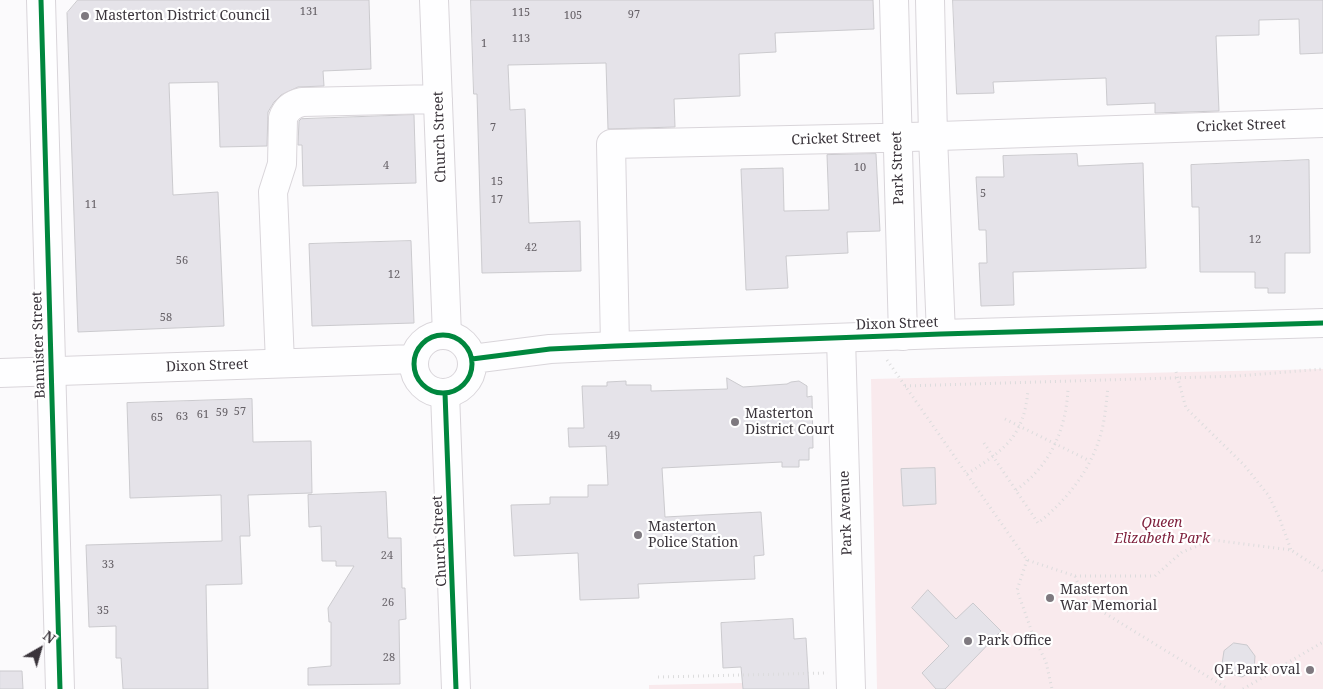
<!DOCTYPE html>
<html>
<head>
<meta charset="utf-8">
<style>
  body { margin:0 }
  #map { position:relative; width:1323px; height:689px; overflow:hidden; background:#fbfafc; font-family:"Noto Serif",serif }
  canvas { display:block }
  .north { position:absolute; left:15px; top:624px; width:50px; height:50px; -webkit-text-stroke:4px #fff; paint-order:stroke; rotate:38deg; font-size:14px; font-weight:700; line-height:20px; text-align:center; color:#3a343b }
  .north::after { content:''; display:block; margin:auto; width:18px; height:22px; background:#3a343b; clip-path:polygon(50% 0,100% 100%,50% 72%,0 100%) }
</style>
</head>
<body>
<div id="map">
<canvas width="1323" height="689"></canvas>
<div class="north">N</div>
</div>
<script>
const g = document.querySelector('canvas').getContext('2d');
g.lineJoin = 'round';
function fill(path, color) { g.fillStyle = color; g.fill(path, 'evenodd'); }
function trace(path, color, width, dash) { g.strokeStyle = color; g.lineWidth = width; g.lineCap = dash ? 'butt' : 'round'; g.setLineDash(dash || []); g.stroke(path); }
function label(font, color, halo, rows, align = 'center') {
  g.font = font + ' "Noto Serif",serif'; g.lineWidth = 4.5; g.setLineDash([]); g.textBaseline = 'middle'; g.strokeStyle = halo; g.fillStyle = color; for (const [text, x, y, turn = 0] of rows) {
    g.save(); g.translate(x, y); g.rotate((+turn || 0) * Math.PI / 180); g.textAlign = isNaN(turn) ? turn : align; if (halo) g.strokeText(text, 0, 0); g.fillText(text, 0, 0); g.restore();
  }
}
fill(new Path2D(`
  M1323,369v320h-446l-6,-310z
  M742,683l1,6h-94v-4z`), '#f9eaed');
const building = new Path2D(`
  M78,0h291l2,69 -48,2 1,15 -26,1 -17,8 -7,7 -6,10 -1,34 -47,1 -2,-65 -49,1 4,112 45,-3 6,134 -146,6 -11,-319z
  M471,0h402l1,29 -99,4 1,19 -37,2 1,42 -66,3 1,28 -67,2 -2,-66 -98,2 2,45 15,-1 4,114 51,-2 1,50 -99,2 -5,-179h-3z
  M953,0h370v53l-23,1 -1,-35 -40,1v15l-43,1 3,75 -64,2v-10l-48,2 -1,-27 -113,4 1,11 -37,1z
  M414,115l2,68 -113,3 -1,-41h-4l1,-24 2,-2z
  M876,154l4,77 -33,1 1,21 -62,3 2,32 -42,2 -5,-121 42,-1 1,43 45,-1 -2,-55z
  M1077,154l1,12 65,-3 3,105 -133,4 1,33 -33,1 -2,-43h8l-1,-33h-7l-3,-53h28l-1,-21z
  M1309,160l1,93h-25v40h-17v-5h-13v-16h-55l-1,-65h-7l-1,-42z
  M411,241l3,82 -102,3 -3,-82z
  M727,378l16,9 44,-3 4,-2 8,-1 8,5v11l5,-1 1,52h-4v12h-10v7h-17v-5l-120,6 3,49 96,-5 3,43 -10,1 1,23 -117,5 1,14 -59,2 -2,-47 -64,3 -3,-51 39,-1v-7h38v-12h20l-2,-39 -37,1 -1,-19h16l-2,-42h25v-4l19,-1v4h25v6l76,-2z
  M252,399l1,43 58,-1 1,52 -64,2 2,41h-10l2,48 -36,1 2,104h-85l-2,-31h-5v-32l-27,1 -3,-82 136,-4 -1,-46 -91,3 -3,-95z
  M935,468l1,36 -33,2 -2,-37z
  M386,492l2,46h13l1,50h3l1,31 -7,1 1,64 -92,1v-17l23,-2v-44h-2l-1,-14 26,-42h-18v-5h-14l-1,-35 -12,1 -1,-32z
  M928,590l28,29 17,-16 28,28 -56,58h-9l-14,-16 27,-27 -37,-38z
  M793,619l1,20 12,-1 3,51h-66l-2,-22 -18,1 -2,-45z
  M1234,643l13,2 8,11 -1,14 -12,7 -14,-4 -6,-9 2,-13z
  M0,671h22l1,18h-23z`);
fill(building, '#e5e3e9');
trace(building, '#cbcace', 1);
const minor = new Path2D(`
  M41,0l19,689
  M434,0l13,335
  M894,0l9,336
  M930,0l3,136 8,198
  M841,338l10,351
  M615,346l-4,-202 269,-6 443,-15
  M280,363l-7,-171 9,-28 1,-46c3,-9 10,-14 19,-16l136,-3
  M445,393l11,296`);
const major = new Path2D(`
  M414 364a29 29 0 1 1 58 0a29 29 0 1 1-58 0Z
  M472,359l78,-10 65,-3 326,-12 382,-11
  M0,373l414,-14`);
trace(minor, '#d9d5da', 30);
trace(major, '#d9d5da', 30);
trace(new Path2D(`
  M887,360l140,200 48,16 10,25 143,88
  M1176,372l10,36 58,57 25,31 10,21 12,33
  M905,386l333,-10 85,-7
  M1005,419l85,42
  M984,443l54,80c29,-23 51,-51 62,-86 5,-16 6,-33 8,-50
  M967,474c37,-24 57,-37 61,-84
  M1016,490c34,-24 50,-60 52,-101
  M1027,560l-10,30 16,45 13,27 6,27
  M1075,576h80l27,-24 31,-12 78,10 32,21
  M658,677l170,-4
  M1243,689l80,-47`), '#dcdcdd', 3, [1, 4]);
trace(minor, '#fefeff', 28);
trace(major, '#fefeff', 28);
trace(new Path2D(`
  M41,0l19,689
  M414 364a29 29 0 1 1 58 0a29 29 0 1 1-58 0Z
  M472,359l78,-10 65,-3 326,-12 382,-11
  M445,393l11,296`), '#00873e', 5);
for (const [x, y, r, color] of [
  [85,16,5,"#7e797f"],
  [735,422,5,"#7e797f"],
  [638,535,5,"#7e797f"],
  [1050,598,5,"#7e797f"],
  [968,641,5,"#7e797f"],
  [1310,670,5,"#7e797f"]
]) { const dot = new Path2D(); dot.arc(x, y, r, 0, 2 * Math.PI); g.fillStyle = color; g.fill(dot); trace(dot, '#fff', 2); }
label('11px', '#656066', null, [
  ["131",309,12],
  ["115",521,13],
  ["97",634,15],
  ["105",573,16],
  ["113",521,39],
  ["1",484,44],
  ["7",493,128],
  ["4",386,166],
  ["10",860,168],
  ["15",497,182],
  ["5",983,194],
  ["17",497,200],
  ["11",91,205],
  ["12",1255,240],
  ["42",531,248],
  ["56",182,261],
  ["12",394,275],
  ["58",166,318],
  ["57",240,412],
  ["59",222,413],
  ["61",203,415],
  ["63",182,417],
  ["65",157,418],
  ["49",614,436],
  ["24",387,556],
  ["33",108,565],
  ["26",388,603],
  ["35",103,611],
  ["28",389,658]
]);
label('14px', '#3a343b', '#fff', [
  ["Masterton District Council",95,16],
  ["Masterton",745,414],
  ["District Court",745,430],
  ["Masterton",648,527],
  ["Police Station",648,543],
  ["Masterton",1060,590],
  ["War Memorial",1060,606],
  ["Park Office",978,641],
  ["QE Park oval",1300,670,"right"]
], 'left');
label('14px', '#3a343b', '#fff', [
  ["Cricket Street",1241,126,-2],
  ["Church Street",440,137,-92],
  ["Cricket Street",836,139,-2],
  ["Park Street",898,168,-92],
  ["Dixon Street",897,324,-2],
  ["Bannister Street",39,345,-92],
  ["Dixon Street",207,366,-2],
  ["Park Avenue",846,513,-92],
  ["Church Street",440,541,-93]
]);
label('italic 14px', '#7d1e3a', '#fff', [
  ["Queen",1162,523],
  ["Elizabeth Park",1162,539]
]);
</script>
</body>
</html>
